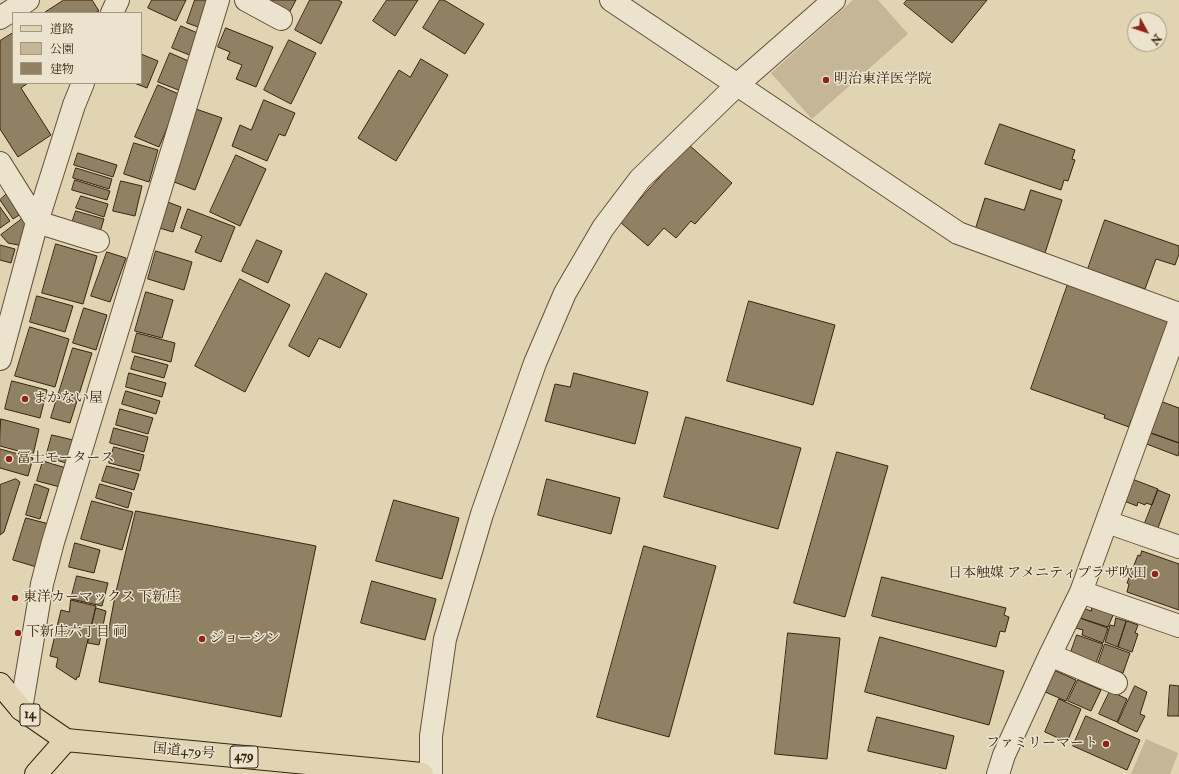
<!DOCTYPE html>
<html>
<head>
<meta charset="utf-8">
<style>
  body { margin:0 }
  #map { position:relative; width:1179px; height:774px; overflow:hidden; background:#e0d4b3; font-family:"IM FELL Double Pica","Noto Serif JP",serif }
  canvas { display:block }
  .legend { position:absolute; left:12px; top:12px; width:130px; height:72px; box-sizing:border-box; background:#ebe3ce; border:1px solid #a49781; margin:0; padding:5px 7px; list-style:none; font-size:12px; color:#39250e }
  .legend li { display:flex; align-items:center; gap:8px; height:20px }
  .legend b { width:20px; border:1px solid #a49781 }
  .north { position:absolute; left:1127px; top:12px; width:40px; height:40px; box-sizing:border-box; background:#ebe3ce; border:1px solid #a49781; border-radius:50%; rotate:130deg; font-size:11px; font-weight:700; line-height:16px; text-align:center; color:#39250e }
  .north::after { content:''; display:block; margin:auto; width:14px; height:18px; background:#8f2418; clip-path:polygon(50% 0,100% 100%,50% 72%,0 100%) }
</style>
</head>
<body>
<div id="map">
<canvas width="1179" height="774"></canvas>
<ul class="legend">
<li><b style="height:5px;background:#e0d4b3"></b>道路</li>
<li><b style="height:11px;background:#c4b697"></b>公園</li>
<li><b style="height:11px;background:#908064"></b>建物</li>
</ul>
<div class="north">N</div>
</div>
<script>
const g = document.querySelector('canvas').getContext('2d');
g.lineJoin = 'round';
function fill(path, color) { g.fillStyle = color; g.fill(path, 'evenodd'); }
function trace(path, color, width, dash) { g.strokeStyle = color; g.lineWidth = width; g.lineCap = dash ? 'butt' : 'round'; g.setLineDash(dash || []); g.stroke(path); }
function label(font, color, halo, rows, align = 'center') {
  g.font = font + ' "IM FELL Double Pica","Noto Serif JP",serif'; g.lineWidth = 3; g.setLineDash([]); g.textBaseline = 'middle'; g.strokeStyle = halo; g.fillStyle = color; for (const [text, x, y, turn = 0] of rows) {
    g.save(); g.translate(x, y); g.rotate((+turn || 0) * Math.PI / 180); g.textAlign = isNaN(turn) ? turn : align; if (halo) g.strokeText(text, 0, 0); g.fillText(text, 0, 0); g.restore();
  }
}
fill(new Path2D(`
  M853,0h25l30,34 -96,85 -41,-46z
  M1146,739l32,14 -8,21h-39z`), '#c4b697');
const building = new Path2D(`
  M64,0h28l7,11 -4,2h-51z
  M152,0h34l-10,21 -28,-13z
  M195,0h16l-10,28 -14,-5z
  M260,0h36l-8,15z
  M310,0h28l4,2 -21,42 -26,-14z
  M387,0h31l-23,36 -22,-15z
  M440,0h4l40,24 -19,30 -42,-26z
  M907,0h80l-35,43 -48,-39z
  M181,26l19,8 -8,22 -20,-8z
  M226,28l47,19 -17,40 -20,-8 6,-14 -15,-6 3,-7 -12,-5z
  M13,33v50h15l-7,5 30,47 -33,22 -18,-28v-88z
  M289,40l27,13 -25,51 -27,-14z
  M170,53l23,10 -12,28 -23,-9z
  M141,54l17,7 -11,27 -13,-5h7z
  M421,59l27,16 -52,86 -38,-23 41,-68 11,7z
  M158,85l23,10 -22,52 -24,-10z
  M264,100l31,13 -10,23 -6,-2 -12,27 -35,-15 8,-21 11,5z
  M196,109l26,9 -27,72 -26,-10z
  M1000,124l75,26 -3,9 3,1 -7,21 -4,-1 -3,10 -76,-26z
  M134,143l24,7 -9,32 -25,-8z
  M689,145l43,38 -37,41 -4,-3 -15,17 -12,-10 -16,18 -28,-24z
  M78,153l39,12 -4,12 -39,-12z
  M236,155l30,14 -26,57 -30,-14z
  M76,168l36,11 -3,10 -36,-11z
  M75,180l35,11 -3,9 -35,-10z
  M121,181l21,5 -7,30 -22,-5z
  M1031,190l31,10 -17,53 -70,-23 10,-32 39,12z
  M10,191l14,21 -11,7 -13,-19z
  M81,196l27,8 -4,13 -28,-9z
  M165,201l16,6 -8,25 -17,-5z
  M0,207l10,14 -10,7z
  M188,209l47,18 -14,35 -26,-10 7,-16 -21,-8z
  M76,211l28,8 -4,13 -28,-9z
  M22,219l8,11 -7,16 -15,-3 -7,-8z
  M1105,220l74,26v8l-4,11 -19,-6 -11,30 -57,-20z
  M257,240l25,11 -14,32 -26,-12z
  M56,244l41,12 -14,48 -41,-11z
  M0,245l15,4 -4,14 -11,-3z
  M156,251l36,11 -8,28 -36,-11z
  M107,252l19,6 -16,44 -19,-6z
  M326,273l41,21 -27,54 -21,-10 -10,19 -20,-11z
  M240,279l50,26 -45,87 -50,-26z
  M1068,284l103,36 -36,101 -4,-1 -2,7 -25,-9 1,-3 -74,-26z
  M146,292l27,8 -11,38 -27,-7z
  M37,296l36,10 -8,26 -35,-10z
  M749,301l86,24 -22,80 -86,-24z
  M84,308l23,7 -11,35 -23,-7z
  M30,327l39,12 -14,48 -40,-11z
  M137,333l38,10 -4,19 -39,-10z
  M73,348l19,5 -22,70 -19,-5z
  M135,356l33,9 -4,13 -33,-9z
  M129,373l37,10 -4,14 -36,-10z
  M574,373l74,19 -13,52 -90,-23 10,-37 15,3z
  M12,381l35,9 -7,28 -35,-9z
  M126,391l34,10 -4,13 -34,-10z
  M1160,401l19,7v35l-31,-11z
  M120,409l33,9 -5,16 -32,-9z
  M686,417l115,31 -23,81 -114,-32z
  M1,419l38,10 -6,26 -33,-9z
  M114,428l34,9 -4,15 -34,-9z
  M1148,432l31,11v9l-1,4 -34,-13z
  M52,435l21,5 -7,23 -20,-6z
  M114,447l30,8 -4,16 -31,-8z
  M0,449l33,9 -5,18 -28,-8z
  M837,452l51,14 -43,151 -51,-14z
  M43,461l23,7 -6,19 -23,-6z
  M107,466l32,8 -5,16 -32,-9z
  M16,479l4,3 -16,50 -4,3v-50z
  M547,479l73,19 -9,36 -73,-19z
  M1132,479l26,10 -6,16 -6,-2 -1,2 -7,-3 -1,4 -13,-5z
  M35,484l14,5 -9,30 -14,-4z
  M100,484l32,9 -4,15 -32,-10z
  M1158,490l12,5 -12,33 -13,-5z
  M394,500l65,18 -17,61 -66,-18z
  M92,501l41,11 -11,38 -41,-11z
  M136,511l180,35 -35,171 -182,-35 16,-86z
  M26,518l27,7 -13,43 -27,-8z
  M75,543l25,7 -6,23 -25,-6z
  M644,546l72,20 -47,171 -72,-20z
  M1142,551l37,13v46l-52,-18 2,-8 -2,-1 11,-28 2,1z
  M77,576l31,7 -6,23 -31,-7z
  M882,577l124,31 -2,7 5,2 -4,15 -5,-1 -4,16 -124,-31z
  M372,581l64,18 -11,41 -64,-17z
  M71,600l25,6 -17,71h-2l-1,3 -20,-13 2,-9 -8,-2 11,-46 8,2z
  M1092,606l22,7 -6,14 -28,-9 3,-10 8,3z
  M96,608l10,3 -7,34 -11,-2z
  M1080,618l28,10 -5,15 -21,-8 1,-5 -7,-2z
  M1116,618l10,3 -8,26 -13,-5 5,-17 4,1z
  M1127,621l11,4 -3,8 3,1 -6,18 -14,-5z
  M788,633l52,5 -13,121 -52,-5z
  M1077,635l26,9 -7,19 -26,-8z
  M880,637l124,34 -15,54 -124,-33z
  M1105,644l25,9 -7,20 -25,-9z
  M1056,671l20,9 -10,21 -23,-10 8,-18z
  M1078,680l23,10 -10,21 -23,-10z
  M1170,685l9,1v30h-11z
  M1135,686l12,6 -7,22 5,2 -8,16 -19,-9z
  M1110,691l17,8 -10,23 -18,-8z
  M1059,699l22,10 -14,33 -22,-10z
  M1086,716l54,24 -13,30 -54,-24z
  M877,717l77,19 -8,33 -78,-18z`);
fill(building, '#908064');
trace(building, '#39250e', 1);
const minor = new Path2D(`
  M246,0l35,19
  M611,0l347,233 221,81
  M112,13l6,-13
  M0,18l28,-18
  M0,163l37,59 61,19
  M0,359l37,-137 37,-117 9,-22
  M1107,522l72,25
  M1081,592l98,34
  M1050,655l66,28
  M21,709l21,-125 11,-42 165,-542
  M431,774v-38l14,-97 37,-125 53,-151 30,-70 38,-65 37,-49 98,-95 96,-84
  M998,774l6,-19 46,-100 31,-63 98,-269`);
const major = new Path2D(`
  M0,684l21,25 45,31`);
const highway = new Path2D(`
  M66,740l356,34
  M36,774l30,-34`);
trace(minor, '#635137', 24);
trace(major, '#39250e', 24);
trace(highway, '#39250e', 24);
trace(minor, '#ebe3ce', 22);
trace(major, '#e0d4b3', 22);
trace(highway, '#e0d4b3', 22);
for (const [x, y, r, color] of [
  [826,80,4,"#8f2418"],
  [25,399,4,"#8f2418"],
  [9,459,4,"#8f2418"],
  [1155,574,4,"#8f2418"],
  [15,598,4,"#8f2418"],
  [18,633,4,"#8f2418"],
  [202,639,4,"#8f2418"],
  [1106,744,4,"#8f2418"]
]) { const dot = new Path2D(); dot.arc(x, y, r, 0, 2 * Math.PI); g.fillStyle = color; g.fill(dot); trace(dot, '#ebe3ce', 1.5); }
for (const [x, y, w] of [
  [30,715,20],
  [244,757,28]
]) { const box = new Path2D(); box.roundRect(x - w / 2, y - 11, w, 22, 3); g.fillStyle = '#ebe3ce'; g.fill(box); trace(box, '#39250e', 1); }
label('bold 13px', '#39250e', null, [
  ["14",30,715],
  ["479",244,757]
]);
label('14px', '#39250e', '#ebe3ce', [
  ["明治東洋医学院",834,80],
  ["まかない屋",33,399],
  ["冨士モータース",17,459],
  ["日本触媒 アメニティプラザ吹田",1147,574,"right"],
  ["東洋カーマックス 下新庄",23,598],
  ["下新庄六丁目 祠",26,633],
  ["ジョーシン",210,639],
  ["ファミリーマート",1098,744,"right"]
], 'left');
label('14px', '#39250e', '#ebe3ce', [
  ["国道479号",184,752,5]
]);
</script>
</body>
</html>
